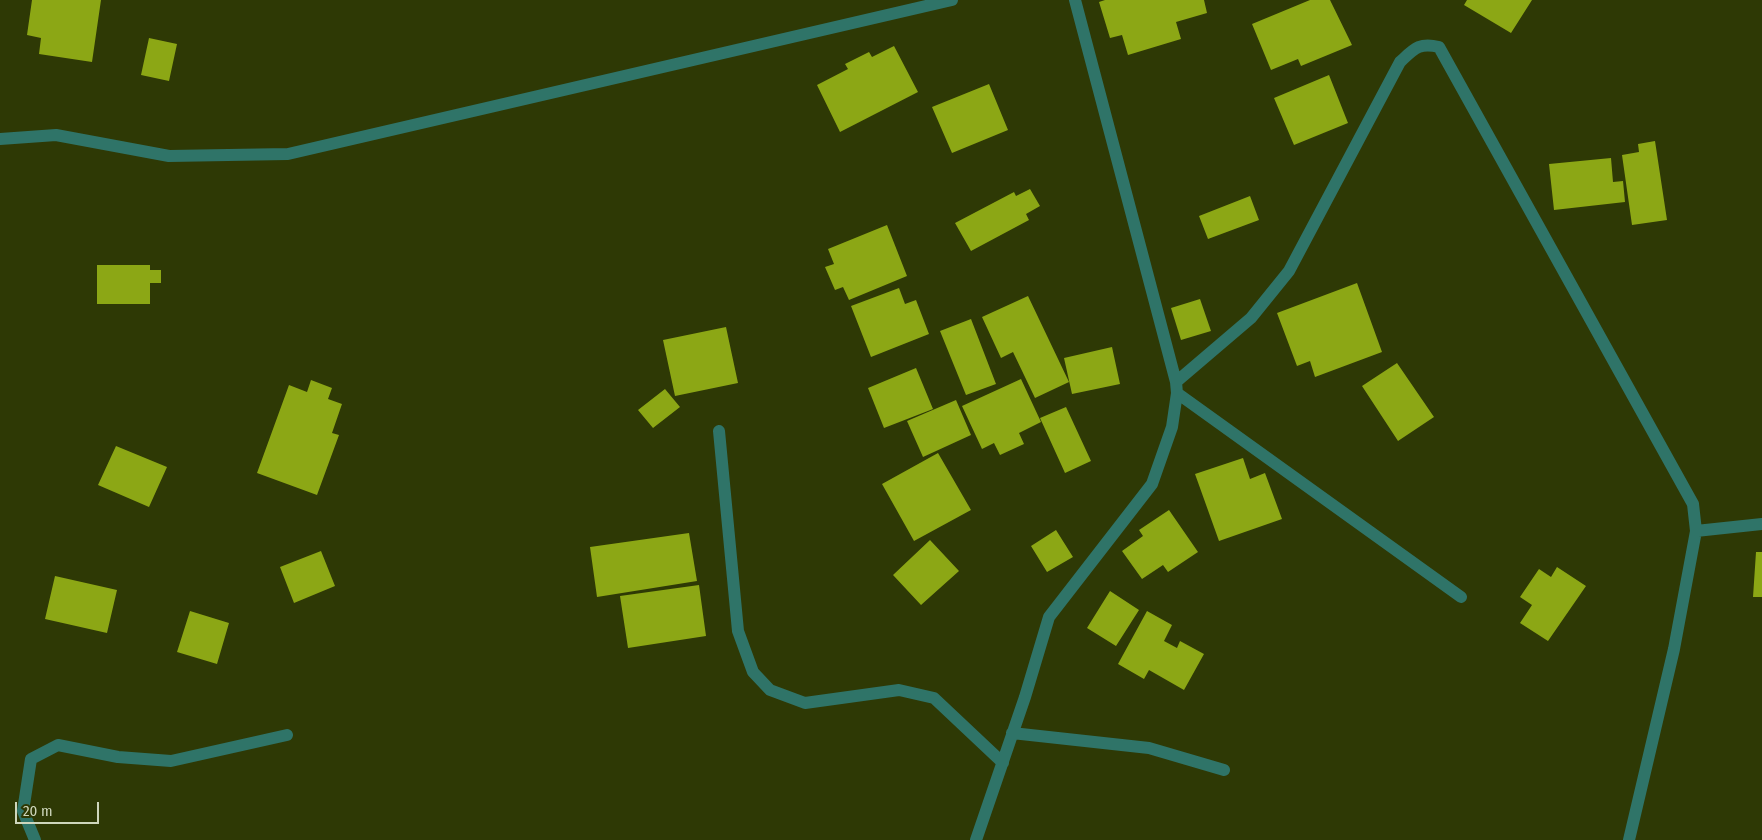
<!DOCTYPE html>
<html>
<head>
<meta charset="utf-8">
<style>
  body { margin:0 }
  #map { position:relative; width:1762px; height:840px; overflow:hidden; background:#2e3905; font-family:"Fira Sans Condensed",sans-serif }
  canvas { display:block }
  .scale { position:absolute; left:15px; top:802px; width:84px; height:22px; box-sizing:border-box; border:2px solid #ced6bc; border-top:0; padding-left:6px; font-size:15px; line-height:18px; white-space:nowrap; color:#ced6bc; -webkit-text-stroke:4px #2e3905; paint-order:stroke }
</style>
</head>
<body>
<div id="map">
<canvas width="1762" height="840"></canvas>
<div class="scale">20 m</div>
</div>
<script>
const g = document.querySelector('canvas').getContext('2d');
g.lineJoin = 'round';
function fill(path, color) { g.fillStyle = color; g.fill(path, 'evenodd'); }
function trace(path, color, width, dash) { g.strokeStyle = color; g.lineWidth = width; g.lineCap = dash ? 'butt' : 'round'; g.setLineDash(dash || []); g.stroke(path); }
fill(new Path2D(`
  M32,0h69l-9,62 -53,-8 2,-16 -14,-3z
  M1105,0h99l3,13 -31,9 5,17 -53,16 -6,-20 -12,3 -11,-36z
  M1310,0h20l22,45 -51,21 -3,-7 -27,11 -19,-46z
  M1467,0h65l-21,33 -47,-28z
  M149,38l28,6 -8,37 -28,-6z
  M894,46l24,46 -78,40 -23,-47 31,-16 -3,-5 24,-12 3,5z
  M1329,75l19,48 -54,22 -20,-47z
  M989,84l19,46 -56,23 -20,-46z
  M1655,141l12,79 -35,5 -10,-70 17,-3 -1,-8z
  M1611,158l2,24 10,-1 2,21 -71,8 -5,-46z
  M1030,189l10,17 -14,8 3,6 -58,31 -16,-28 59,-31 2,4z
  M1250,196l9,24 -51,19 -9,-23z
  M887,225l20,51 -58,24 -6,-13 -8,3 -10,-23 9,-3 -6,-15z
  M97,265h53v5h11v13h-11v21h-53z
  M1357,283l25,69 -67,25 -5,-16 -13,5 -20,-53z
  M899,288l6,16 11,-4 13,34 -58,23 -20,-51z
  M1028,296l41,86 -34,16 -22,-46 -12,6 -19,-41z
  M1200,299l11,32 -30,9 -10,-32z
  M971,319l25,65 -30,11 -26,-64z
  M726,327l12,56 -63,13 -12,-56z
  M1112,347l8,37 -48,10 -8,-36z
  M1397,363l37,54 -36,24 -36,-55z
  M916,368l17,41 -49,19 -16,-40z
  M1021,379l20,43 -22,11 5,11 -24,11 -6,-12 -12,6 -20,-43z
  M311,380l21,8 -4,11 14,5 -10,29 7,2 -22,60 -60,-22 32,-88 18,7z
  M665,389l15,18 -27,21 -15,-18z
  M956,400l15,35 -48,22 -16,-36z
  M1066,407l25,54 -26,12 -25,-55z
  M116,446l51,21 -18,40 -51,-22z
  M938,453l33,57 -57,31 -32,-57z
  M1243,458l7,21 15,-6 17,46 -63,22 -24,-67z
  M1169,510l29,42 -30,20 -5,-7 -21,14 -20,-28 21,-15 -4,-6z
  M1056,530l17,27 -26,15 -16,-26z
  M689,533l8,48 -100,16 -7,-50z
  M930,540l29,31 -38,34 -28,-30z
  M321,551l14,35 -41,17 -14,-36z
  M1756,552h6v45h-9z
  M1557,567l29,19 -38,55 -28,-18 12,-18 -12,-8 19,-28 12,8z
  M55,576l62,14 -10,43 -62,-14z
  M699,585l7,51 -78,12 -8,-52z
  M1110,591l29,19 -23,36 -29,-18z
  M190,611l39,12 -12,41 -40,-12z
  M1147,611l25,14 -8,16 13,7 3,-7 24,13 -20,36 -35,-20 -5,9 -26,-15z`), '#8ca715');
trace(new Path2D(`
  M0,139l56,-4 113,21 119,-2 664,-154
  M1176,382l75,-64 38,-47 111,-209c14,-13 19,-20 39,-15l254,457 3,27 -22,118 -45,191
  M1177,393l284,204
  M719,431l19,200 15,41 17,18 35,13 94,-13 35,8 69,65
  M1696,531l66,-7
  M1012,733l137,15 75,22
  M35,840l-12,-29 8,-52 27,-14 60,12 53,4 116,-26
  M976,840l49,-143 24,-80 103,-133 20,-57 5,-34 -1,-11 -101,-382`), '#2f7468', 12);
</script>
</body>
</html>
